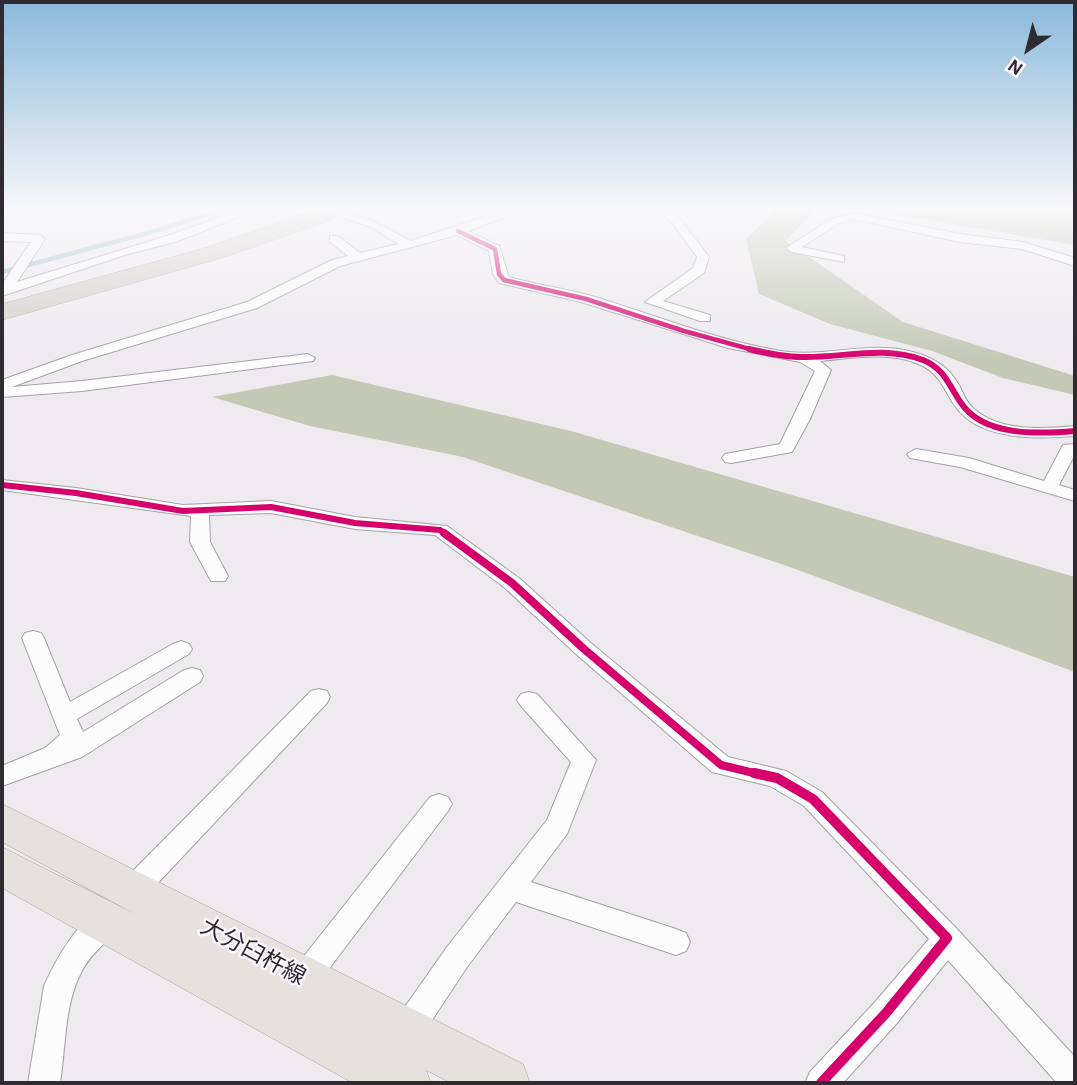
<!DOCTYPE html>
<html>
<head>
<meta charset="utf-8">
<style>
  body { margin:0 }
  #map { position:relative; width:1077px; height:1085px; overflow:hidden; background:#eeeaf0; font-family:"Alegreya Sans",sans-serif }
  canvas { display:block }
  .frame { position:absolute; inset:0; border:4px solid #2f2c31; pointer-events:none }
  .north { position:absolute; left:993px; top:14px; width:70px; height:70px; -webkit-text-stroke:5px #faf4fd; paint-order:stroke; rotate:215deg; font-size:19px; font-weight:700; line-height:28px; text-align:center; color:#2f2c31 }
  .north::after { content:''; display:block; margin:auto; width:24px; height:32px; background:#2f2c31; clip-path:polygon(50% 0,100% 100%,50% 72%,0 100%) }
</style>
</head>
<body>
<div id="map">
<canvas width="1077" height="1085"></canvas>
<div class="frame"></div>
<div class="north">N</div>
</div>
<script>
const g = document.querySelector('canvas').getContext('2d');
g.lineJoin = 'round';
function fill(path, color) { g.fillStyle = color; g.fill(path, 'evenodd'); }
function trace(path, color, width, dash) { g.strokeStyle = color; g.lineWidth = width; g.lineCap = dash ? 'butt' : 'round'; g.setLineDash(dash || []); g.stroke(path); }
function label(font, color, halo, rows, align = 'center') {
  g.font = font + ' "Alegreya Sans","Noto Sans JP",sans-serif'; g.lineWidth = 5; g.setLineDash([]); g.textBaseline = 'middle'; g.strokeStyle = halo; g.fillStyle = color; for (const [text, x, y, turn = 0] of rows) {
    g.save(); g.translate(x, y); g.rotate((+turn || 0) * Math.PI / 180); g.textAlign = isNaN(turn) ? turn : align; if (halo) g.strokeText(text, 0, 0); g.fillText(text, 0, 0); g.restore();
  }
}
fill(new Path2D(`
  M777,208h39l-30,33 117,81 172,54v19l-72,-17 -71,-27 -102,-27 -71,-30 -13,-55z
  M858,208h217v37z
  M332,375l239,56 504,146v95l-288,-106 -324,-109 -153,-31 -98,-29z`), '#c3c9b5');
trace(new Path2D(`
  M2,272l153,-41 72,-23`), '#9dc4ca', 4.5);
const street = new Path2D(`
  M245,208h16l-83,33 -53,14 -123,41v-12l29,-42 -29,-1v-8l37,2 6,4 -28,43 153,-47z
  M313,208c36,0 67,15 97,33l102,-33h17l-61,23 31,15 10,31c27,8 55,11 83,19 62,19 124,44 189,55 44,7 89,-11 132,1 21,6 35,14 46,33 4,8 7,17 14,23 26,24 70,21 102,18v10c-38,3 -96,5 -120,-30 -11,-16 -15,-32 -34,-41 -31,-14 -68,-7 -101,-4l11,9 -21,49 -18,33 -61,11 -6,-1 -3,-4 3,-4 55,-10 35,-73 -15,-9 -72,-14 -147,-46 -82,-19 -6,-9 -4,-23 -32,-16 -117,31 -83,42 -175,53 -70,26 70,-6 226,-27 7,4 -2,3 -231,30 -80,6v-17l70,-25 175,-53 85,-42 16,-4 -18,-14v-6h8l22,17 38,-9 -27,-17z
  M657,208h12l12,12 28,37 -5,16 -41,28 47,14v6h-10l-55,-19 48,-34 4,-11 -24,-33z
  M854,213l106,21 63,8 52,16v8l-53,-17 -62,-7 -106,-23 -15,4 -37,24 42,9v6l-52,-10 -6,-4 45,-29z
  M1075,444v10l-16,31 16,5v11l-115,-34 -50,-9 -3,-4 9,-5 53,9 75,23 19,-36z
  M2,480l74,8 107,17 88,-4 84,16 92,9 72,52 73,66 136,113 58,14 36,21 135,137 118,128v26h-18l-109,-123 -51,63 -54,60h-38l5,-11 65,-70 54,-63 -125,-133 -34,-20 -58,-14 -136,-118 -71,-66 -70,-53 -80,-6 -84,-16 -62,2 1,27 18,34 -3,5h-14l-21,-39 1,-26 -189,-26z
  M33,631l8,2 3,5 26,64 103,-58 8,-3 8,3 3,5 -3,5 -112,65 6,13 101,-62 8,-2 8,2 3,6 -3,6 -118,75 -80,29v-20l43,-18 15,-13 -38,-97 3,-5z
  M319,689l8,2 3,6 -3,6 -187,199 -10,3 -10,-3 -4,-9 4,-9 191,-193z
  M529,692l8,2 59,66 -29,74 -36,48 145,47 10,4 4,9 -4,9 -10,4 -160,-53 -49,65 -50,76 -11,4 -11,-4 -4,-11 4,-11 52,-74 100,-127 24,-58 -50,-56 -4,-6 4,-6z
  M439,794l9,3 4,7 -4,7 -135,179 -10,4 -10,-4 -5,-10 5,-10 137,-173z
  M108,906l10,4 4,9c-9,20 -30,32 -40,52 -18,32 -16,76 -22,112h-32l16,-97c12,-27 35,-69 64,-80z`);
const primary = new Path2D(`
  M2,804l521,260 7,19h-79l-25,-13 5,13h-78l-351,-195v-41l135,68 -135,-73z`);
const highway = new Path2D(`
  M329,208l8,6 -3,5 -113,39 -219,62v-16l203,-56 113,-39z`);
trace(street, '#a5a2a7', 2);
trace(primary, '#a5a09a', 1);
trace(highway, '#a5a09a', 1);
fill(street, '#fcfcfd');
fill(primary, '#e5e2dd');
fill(highway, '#d4d1ca');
trace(new Path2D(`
  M458,231l37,18 4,25 5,6 82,19 98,32 73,20`), '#d6006c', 4.5);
trace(new Path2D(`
  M749,349c17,4 35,8 53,8 41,1 81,-12 121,3 22,9 26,26 38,43 23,34 78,31 114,28
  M2,485l74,8 107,18 88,-4 84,16 85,7 7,5`), '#d6006c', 6);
trace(new Path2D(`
  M444,533l68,50 72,66 137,116 41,10`), '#d6006c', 8);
trace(new Path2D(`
  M754,773l23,5 36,21 134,139 -61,75 -65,70`), '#d6006c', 10);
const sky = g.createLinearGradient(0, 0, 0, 360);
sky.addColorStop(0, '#8abadc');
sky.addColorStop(0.58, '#f7f6f8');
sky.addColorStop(1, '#f7f6f800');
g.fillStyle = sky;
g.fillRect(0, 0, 1077, 360);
label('23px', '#2f2c31', '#faf4fd', [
  ["大分臼杵線",253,952,28]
]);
</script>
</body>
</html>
